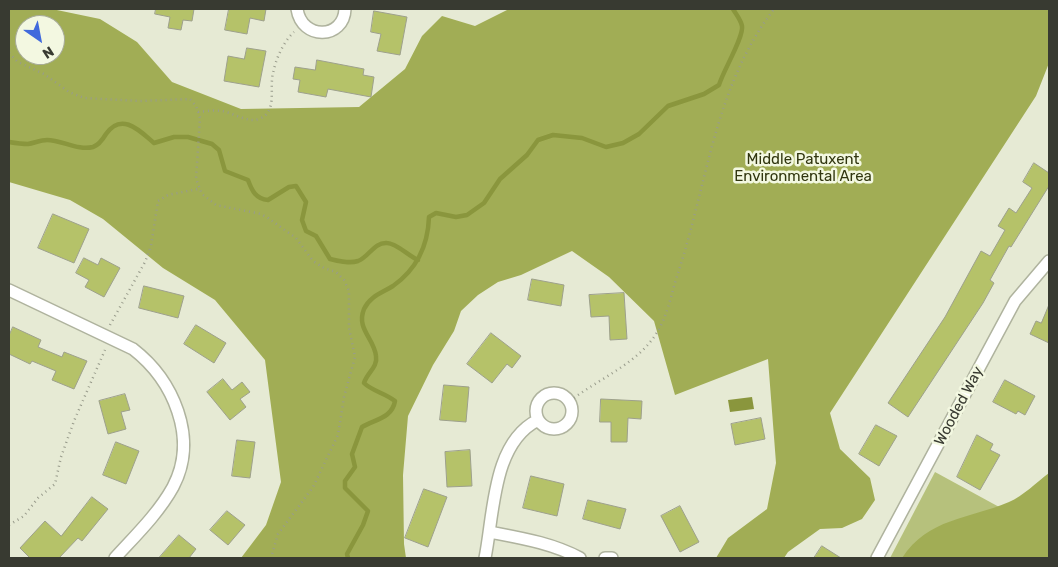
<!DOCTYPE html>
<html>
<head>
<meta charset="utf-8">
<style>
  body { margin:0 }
  #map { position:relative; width:1058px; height:567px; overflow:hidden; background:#e6ead4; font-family:Rubik,sans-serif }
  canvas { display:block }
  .frame { position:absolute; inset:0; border:10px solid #383a31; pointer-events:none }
  .north { position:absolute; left:15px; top:15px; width:50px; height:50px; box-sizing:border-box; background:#f3f8e1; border:1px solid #a8ac9b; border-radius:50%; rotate:147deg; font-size:14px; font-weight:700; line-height:20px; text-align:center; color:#383a31 }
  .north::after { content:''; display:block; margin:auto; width:18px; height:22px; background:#416adc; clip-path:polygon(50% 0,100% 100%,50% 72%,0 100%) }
</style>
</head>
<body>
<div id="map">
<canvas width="1058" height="567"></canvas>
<div class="frame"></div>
<div class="north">N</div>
</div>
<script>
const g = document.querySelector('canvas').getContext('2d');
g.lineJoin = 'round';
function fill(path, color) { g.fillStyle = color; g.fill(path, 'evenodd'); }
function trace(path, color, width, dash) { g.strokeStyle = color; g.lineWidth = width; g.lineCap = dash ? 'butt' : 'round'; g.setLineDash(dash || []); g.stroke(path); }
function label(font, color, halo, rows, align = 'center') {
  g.font = font + ' Rubik,sans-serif'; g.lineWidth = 5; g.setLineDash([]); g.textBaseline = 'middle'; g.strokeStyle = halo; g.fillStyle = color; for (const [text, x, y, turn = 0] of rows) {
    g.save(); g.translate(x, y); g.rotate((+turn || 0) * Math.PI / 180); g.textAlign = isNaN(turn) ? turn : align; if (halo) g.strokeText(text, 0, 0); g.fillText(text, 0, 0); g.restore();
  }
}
fill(new Path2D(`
  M935,472l66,36 48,50h-159z`), '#b6c17c');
fill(new Path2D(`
  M9,9h43l48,10 37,23 35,40 69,27 118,-2 46,-38 17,-33 20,-20 33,10 34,-17h540v54l-13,33 -206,317 10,36 30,29 5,22 -13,19 -20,9 -22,1 -32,23 -4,6h-68l12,-20 39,-29 9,-46 -8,-104 -93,36 -21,-74 -45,-44 -37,-26 -51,24 -23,7 -20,13 -17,16 -7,20 -21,34 -25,51 -5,59 1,69 2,14h-165l25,-33 15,-43 -16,-122 -50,-60 -52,-32 -60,-49 -33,-19 -61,-18zM25,25h30v30h-30z
  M1049,473v85h-147c26,-40 67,-39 107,-56 14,-6 28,-20 40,-29z`), '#a1ad55');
fill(new Path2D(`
  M752,397l2,12 -24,3 -2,-12z`), '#8a963d');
trace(new Path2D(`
  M9,142c6,1 13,2 19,2 6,-1 13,-4 19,-4 15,0 31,11 46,7 6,-2 10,-8 13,-13 16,-23 35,-2 48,9l20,-6h14l24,7 7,6 6,21 23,9c4,11 8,19 20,20l21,-13 7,-1 10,16 -4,18 4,11 10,5 14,23c9,2 19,5 28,2 11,-4 16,-19 29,-18 9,0 22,13 31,17
  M348,558l-1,-4 16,-29 5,-14 -23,-23v-7l10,-14 -3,-13 10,-27c14,-8 30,-9 33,-26 -10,-8 -23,-10 -31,-18 3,-10 14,-16 12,-27 -2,-18 -20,-27 -12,-47 6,-13 18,-16 29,-23 24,-17 35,-41 36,-69l7,-4 20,4 11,-2 17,-12 16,-24 27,-24 11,-15 15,-5 29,3 24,9 17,-4 16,-9 29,-28 36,-12 15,-9c4,-14 25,-48 23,-59 -1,-6 -6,-12 -9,-17`), '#8a963d', 4.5);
const building = new Path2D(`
  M156,9h38l-2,12 -9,-1 -2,10 -13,-2 2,-11 -15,-3z
  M229,9h37l-2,12 -14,-3 -3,16 -22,-4z
  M374,11l33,6 -7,38 -23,-4 4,-17 -10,-2z
  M247,48l19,3 -7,36 -35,-6 4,-25 16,3z
  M317,60l47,9 -1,6 11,2 -3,20 -43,-8 -2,8 -28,-5 2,-12 -7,-1 2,-12 20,3z
  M1034,163l15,10v13l-38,61 -2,-1 -19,34 4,3 -11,20 -75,114 -20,-14 57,-86 36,-66 9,5 15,-26 -7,-4 11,-18 7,5 16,-25 -9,-6z
  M53,214l36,15 -15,34 -36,-15z
  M84,258l14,7 3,-7 19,10 -16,29 -19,-10 4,-7 -13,-7z
  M532,279l32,6 -3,21 -33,-6z
  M144,286l40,10 -6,22 -39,-10z
  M624,293l3,46 -17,1 -1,-24 -18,1 -2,-22z
  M1049,305v38l-19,-9 6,-13 5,2z
  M196,325l30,18 -12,20 -30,-19z
  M13,327l28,13 -3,7 24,10 2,-5 23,9 -13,28 -22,-9 4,-9 -24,-10 -2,3 -21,-10v-18z
  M491,333l30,23 -9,12 -5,-4 -15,19 -25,-19z
  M223,379l9,11 10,-8 8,10 -10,7 6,8 -16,13 -23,-28z
  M1005,380l30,16 -10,19 -7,-4 -2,3 -23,-12z
  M444,385l25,2 -3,35 -26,-2z
  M125,394l5,16 -9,2 5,17 -18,5 -9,-33z
  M601,399l41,2 -1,18 -13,-1 -1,24h-16v-20h-11z
  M761,418l4,21 -30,6 -4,-21z
  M876,425l21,11 -18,30 -20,-12z
  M977,435l16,9 -3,6 10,5 -20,35 -23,-13z
  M237,440l18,2 -5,36 -18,-2z
  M116,442l23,9 -13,33 -23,-9z
  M470,450l2,36 -25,1 -2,-35z
  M531,476l33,8 -7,32 -34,-8z
  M424,489l23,8 -19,50 -23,-9z
  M92,497l16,12 -26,32 -4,-3 -19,20h-29l-10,-10 25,-27 16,15z
  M588,500l38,9 -6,20 -37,-10z
  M680,506l19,36 -19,10 -19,-36z
  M227,511l18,14 -17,20 -18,-15z
  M179,535l17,14 -7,9h-30z
  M822,546l19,12h-27z`);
fill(building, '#b5c269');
trace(building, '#9da08c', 1);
const minor = new Path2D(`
  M297,9c5,32 47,30 48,0
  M9,290l124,59c40,31 66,89 40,138 -15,27 -38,49 -58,71
  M536 411a18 18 0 1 1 36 0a18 18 0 1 1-36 0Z
  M490,532c31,6 62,11 90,26
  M485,558c9,-44 7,-115 53,-138
  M605,558h7
  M877,558l138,-257 34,-40`);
trace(minor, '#afb39e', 14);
trace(new Path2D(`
  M9,53l9,9 26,12 25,18 15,6 56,3 50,-2 6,7 4,12 -4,61 6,15 14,11 45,9 7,4 28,20 17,23 11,7 12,4 8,8 5,11v37l6,29 -11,40 -6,38 -25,52 -35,47 -7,24
  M198,112c8,-1 16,-2 24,-1 12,2 25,12 37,8 19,-7 10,-31 14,-46 3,-14 10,-31 21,-41
  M110,325l35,-63 6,-16 7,-45 10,-6 30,-6
  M570,401c28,-22 67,-37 86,-67 12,-18 16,-44 23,-64 29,-90 36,-184 95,-261
  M9,525l15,-9 14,-18 17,-14 6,-27 13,-36 31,-71`), '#999c8c', 2.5, [1, 4]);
trace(minor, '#fff', 11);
label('15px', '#313610', '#f3f8e1', [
  ["Middle Patuxent",803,160],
  ["Environmental Area",803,177]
]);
label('15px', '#383a31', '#f3f8e1', [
  ["Wooded Way",959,406,-62]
]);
</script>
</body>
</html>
